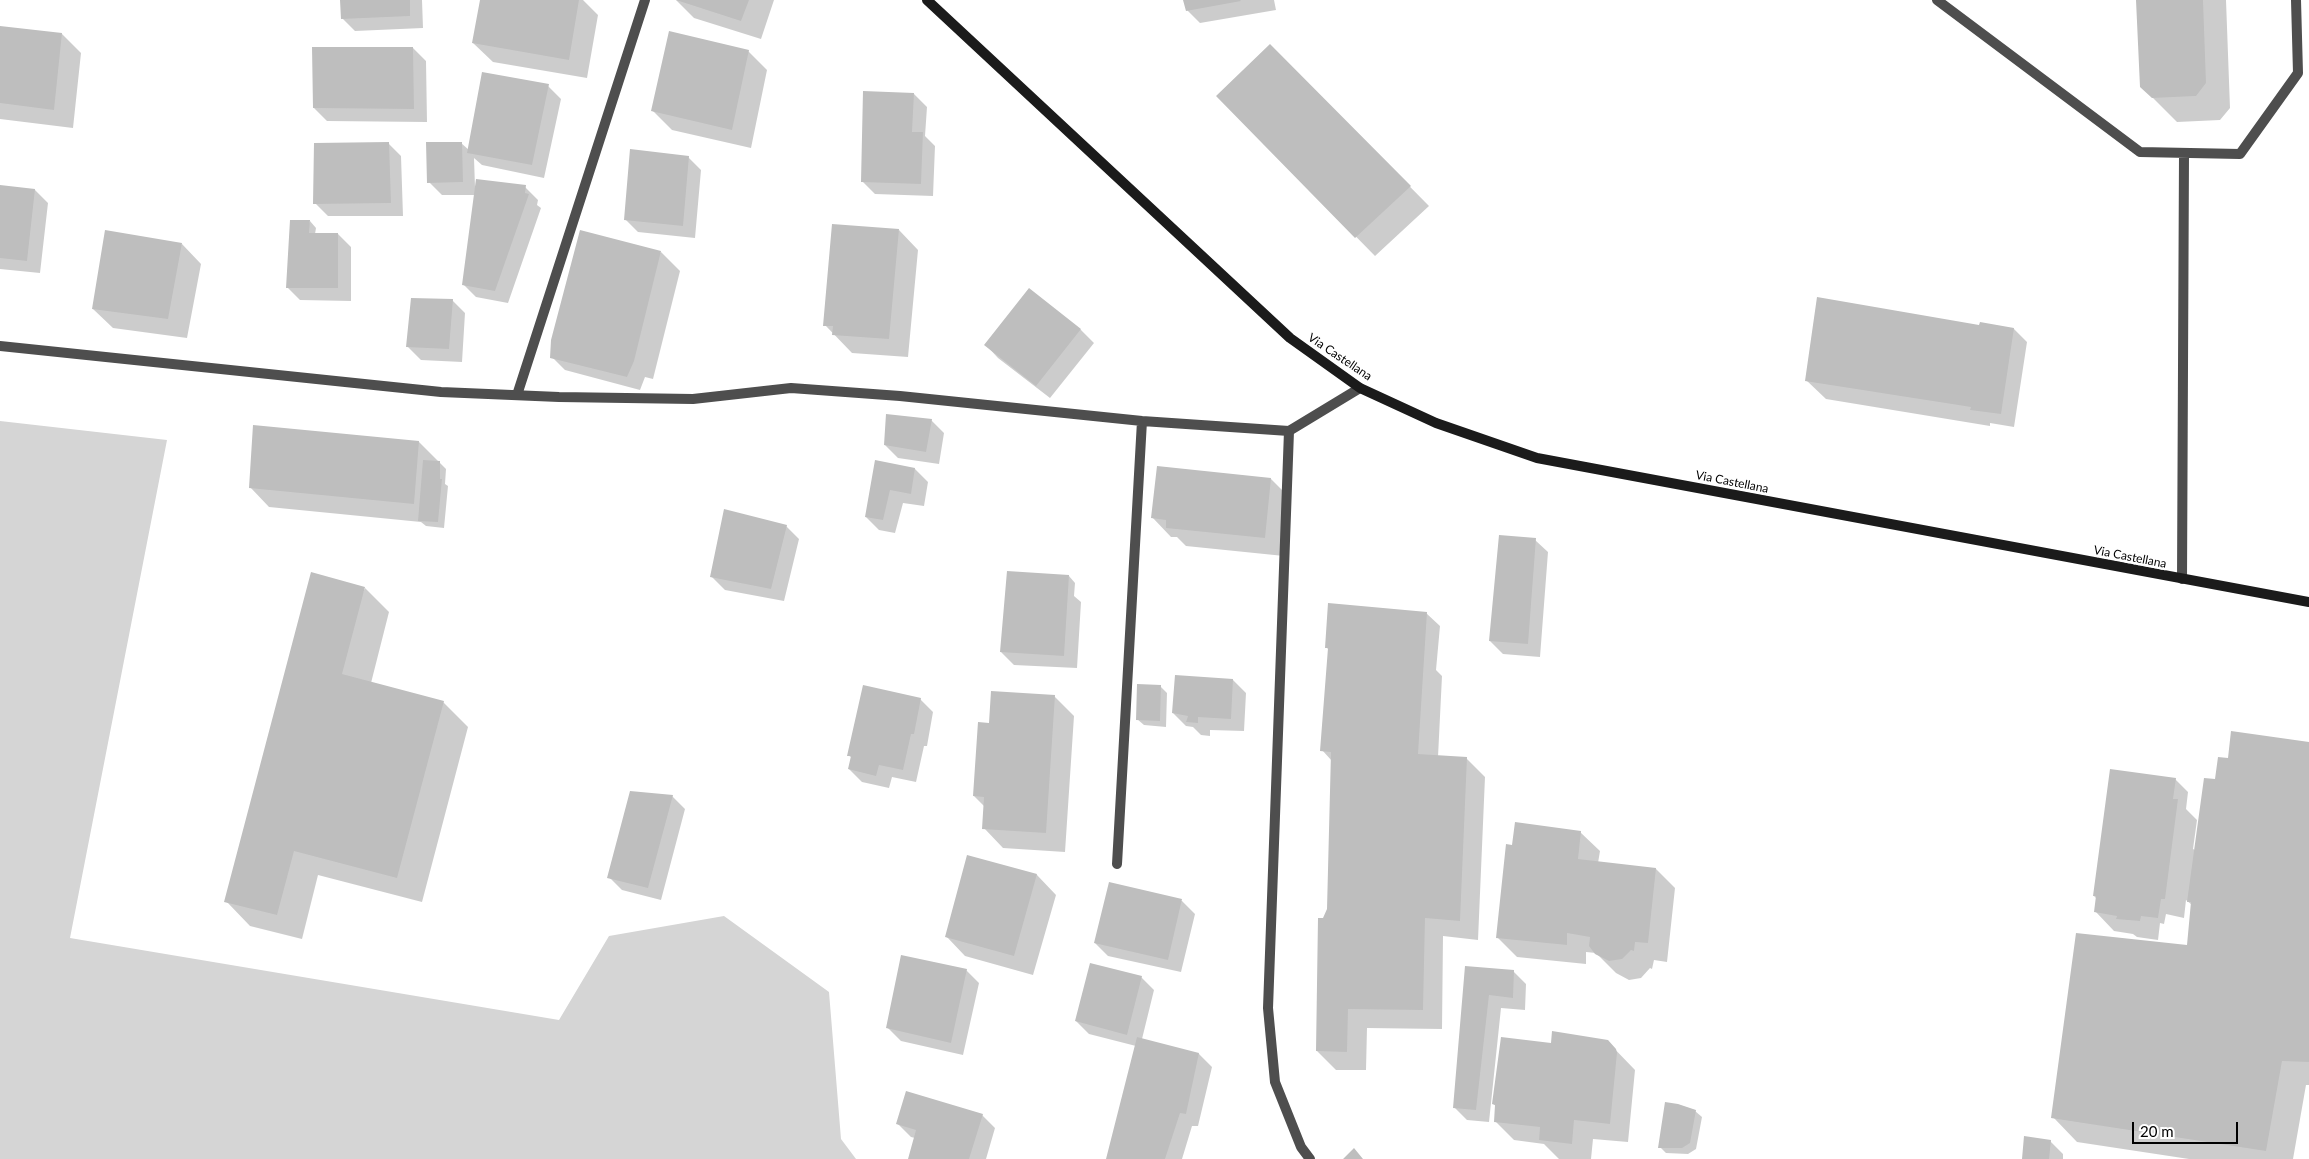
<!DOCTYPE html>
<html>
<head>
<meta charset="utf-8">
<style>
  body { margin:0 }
  #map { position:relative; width:2309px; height:1159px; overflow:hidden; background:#fff; font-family:Lato,sans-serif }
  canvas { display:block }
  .scale { position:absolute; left:2132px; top:1122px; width:106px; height:22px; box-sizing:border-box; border:2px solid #000; border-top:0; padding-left:6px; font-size:15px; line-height:18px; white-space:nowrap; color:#000; -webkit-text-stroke:4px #fff; paint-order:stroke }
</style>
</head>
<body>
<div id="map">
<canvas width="2309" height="1159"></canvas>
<div class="scale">20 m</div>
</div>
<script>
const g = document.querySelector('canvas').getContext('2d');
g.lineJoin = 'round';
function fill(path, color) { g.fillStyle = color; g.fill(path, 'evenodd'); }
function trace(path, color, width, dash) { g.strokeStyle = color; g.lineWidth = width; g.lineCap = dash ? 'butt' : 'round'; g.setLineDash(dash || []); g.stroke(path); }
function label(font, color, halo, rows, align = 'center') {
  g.font = font + ' Lato,sans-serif'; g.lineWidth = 5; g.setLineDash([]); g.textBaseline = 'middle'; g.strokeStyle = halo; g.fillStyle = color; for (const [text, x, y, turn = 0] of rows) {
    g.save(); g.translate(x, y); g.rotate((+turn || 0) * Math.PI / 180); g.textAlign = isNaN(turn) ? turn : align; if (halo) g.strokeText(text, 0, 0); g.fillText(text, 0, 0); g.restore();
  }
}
fill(new Path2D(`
  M0,421l167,19 -97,498 489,82 50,-84 115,-20 105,76 12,147 15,20h-856z`), '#d5d5d5');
fill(new Path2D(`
  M342,0h80l1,28 -68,3 -13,-13z
  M481,0h102l15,15 -11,63 -94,-16 -20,-19z
  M676,0h98l-13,39 -67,-21z
  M1185,0h89l2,10 -76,13 -13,-13z
  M2137,0h89l4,108 -10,12 -43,2 -36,-36z
  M0,27l62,7 19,19 -8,75 -73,-9z
  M1270,45l159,161 -54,50 -157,-160z
  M413,48l13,13 1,61 -100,-1 -13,-13z
  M748,51l19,19 -16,78 -79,-18 -19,-19z
  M548,86l13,13 -17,79 -62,-13 -8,-7 1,29h50l13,13 -1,5 4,3 -33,95 -32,-6 -13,-13 12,-89h-33l-13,-13 32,-39 8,7z
  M914,94l13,13 -2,29 10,10 -2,50 -58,-2 -13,-13z
  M388,143l13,13 2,60h-75l-13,-13z
  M688,157l13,13 -6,68 -57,-6 -13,-13z
  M0,186l35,4 13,13 -8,70 -40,-4z
  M310,221l6,7 -1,6h23l13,13v54l-51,-1 -13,-13z
  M899,230l19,20 -10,107 -56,-4 -27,-28z
  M182,244l19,20 -14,74 -74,-10 -20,-19z
  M661,252l19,19 -27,108 -8,-2 -5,13 -75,-20 -13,-13z
  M1030,290l51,40 13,13 -44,55 -52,-40 -12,-13z
  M452,300l13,13 -3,49 -41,-2 -13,-13z
  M1979,326l35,3 13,13 -13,85 -24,-4v3l-164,-27 -20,-19z
  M931,420l13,13 -5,31 -41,-6 -13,-13z
  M419,442l27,27 -1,15 3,2 -4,42 -18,-2 -5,-4 -152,-15 -19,-20z
  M876,461l39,8 13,13 -4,24 -21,-3 -8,30 -16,-3 -13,-13z
  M1271,479l19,19 -6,58 -98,-10 -9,-9h-6l-19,-20z
  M786,526l13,13 -15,62 -59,-11 -13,-13z
  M1535,540l13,12 -8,105 -37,-3 -13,-13z
  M1069,576l6,7 -1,13 7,6 -4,66 -63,-3 -13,-13z
  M365,588l24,24 -18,71 72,19 25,25 -46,175 -104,-27 -16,64 -52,-13 -24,-25z
  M1426,613l14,13 -4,44 6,6 -4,81 28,1 19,19 -7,163 -35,-4 -1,93 -75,-1 -1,42h-30l-19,-19 7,-131 4,-11 4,-148 -10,-11 7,-100 -2,-2z
  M1233,680l13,13 -2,38 -34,-1v6l-9,-1 -8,-8 -7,-1 -13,-13z
  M1160,686l7,7 -1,34 -22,-2 -7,-6z
  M1054,696l20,20 -9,136 -62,-4 -19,-20 1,-21 -11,-11 17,-72z
  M920,699l13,13 -6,34h-3l-8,36 -24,-5 -3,11 -27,-6 -13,-13 3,-11 -4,-3z
  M2309,743v342h-3l-13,74h-104l-112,-17 -24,-25 135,-171 4,-41 -6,-5 -2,18 -18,-4 -2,10 -4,-1 -2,17 -21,-3 -4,-3 -19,-3 -19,-20 2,-12 -3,-3 81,-117 13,13 -2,17 11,11 -4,29 2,1 24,-69 10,-21z
  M672,796l13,13 -24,91 -39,-10 -13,-13z
  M1580,832l20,19 -2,12 58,6 19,19 -8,74 -13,-2 -2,9 -2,-1 -9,10 -12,2 -13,-7 -20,-20 -10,-1v12l-69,-7 -19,-19 15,-91z
  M968,856l69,19 19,20 -23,80 -68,-19 -19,-20z
  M1110,884l72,17 13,13 -14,58 -73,-16 -13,-13z
  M1466,967l47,4 13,13 -1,26 -24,-2 -12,114 -22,-2 -13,-13z
  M966,970l13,13 -16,72 -62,-14 -13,-13z
  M1141,977l13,13 -12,49 57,15 13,13 -14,59h-6l-10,33h-75l29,-113 -47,-12 -13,-13z
  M1607,1041l28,29 -7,72 -35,-3 -2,20h-32l-15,-15 -30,-4 -19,-19 1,-14 -2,-3 58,-60z
  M1695,1111l7,6 -6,32 -8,5 -22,-1 -6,-6z
  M982,1115l13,13 -9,31h-77l6,-21 -4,-1 -13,-13z
  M2050,1141l13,13v5h-40z`), '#0003');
fill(new Path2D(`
  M340,0h70v16l-69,3z
  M480,0h99l-10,60 -97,-17z
  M676,0h73l-8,21z
  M1183,0h57l1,1 -55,10z
  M2136,0h67l3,83 -10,13 -44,2 -12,-11z
  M0,26l62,7 -8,77 -54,-7z
  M669,31l80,19 -17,80 -81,-19z
  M1270,44l141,142 -56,52 -139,-142z
  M312,47h101l1,62 -101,-1z
  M482,72l67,12 -17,81 -65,-12z
  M863,91l51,2 -2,39h11l-2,52 -60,-2z
  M389,142l2,61 -78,1 1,-61z
  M426,142h36l1,40 -36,1z
  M630,149l59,7 -6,70 -59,-6z
  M476,179l50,6 -1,8 4,1 -34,97 -33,-6z
  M0,185l35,4 -8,72 -27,-3z
  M290,220h20l-1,13h29v55h-52z
  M832,224l67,5 -10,110 -57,-4 1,-9h-10z
  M105,230l77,13 -14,76 -76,-10z
  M580,230l81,21 -27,110 -7,16 -77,-19 1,-18z
  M1029,288l52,41 -45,57 -52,-41z
  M1817,297l162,28 1,-3 34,6 -13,86 -31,-4 1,-3 -166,-26z
  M411,298l42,1 -4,50 -43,-2z
  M886,414l46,5 -6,33 -42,-7z
  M253,425l166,16 -5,63 -165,-16z
  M423,460l17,1v18h2l-4,43 -20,-1z
  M875,460l40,8 -4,26 -21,-4 -7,30 -18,-3z
  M1157,466l114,12 -6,60 -99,-10v-8l-15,-2z
  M724,509l63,16 -16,64 -61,-12z
  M1499,535l37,3 -8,106 -39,-3z
  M1007,571l62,4 -5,81 -64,-4z
  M311,572l54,15 -23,87 102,27 -47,177 -103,-27 -17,64 -53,-13z
  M1328,603l99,9 -9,142 49,3 -7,164 -35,-3 -2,92 -75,-1 -1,43 -31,-1 2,-133h5l4,-9 4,-157 -11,-1 8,-103h-3z
  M1175,675l58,4 -2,40 -33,-2v6l-12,-1 2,-6 -16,-3z
  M1137,684l24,1 -1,36 -24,-1z
  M863,685l58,13 -7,36h-3l-8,36 -24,-5 -3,11 -28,-7 3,-13h-4z
  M991,691l64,4 -9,138 -64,-4 2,-32 -11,-1 5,-74 11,1z
  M2231,731l78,11v320l-27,-1 -16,90 -215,-33 25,-185 111,12 4,-43h-4l17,-124 11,1 3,-22 10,1z
  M2110,769l66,9 -3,21h5l-13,100h-4l-3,19 -17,-2 -1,5 -24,-2 1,-3 -23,-4 2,-16h-3z
  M630,791l43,4 -25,93 -41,-10z
  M1515,822l66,9 -3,28 78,9 -8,75 -13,-1 -1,9 -3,-1 -9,9 -13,2 -14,-7 -6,-8 1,-9 -23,-4v12l-71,-7 10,-94 6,1z
  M967,855l70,19 -23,82 -69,-19z
  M1109,882l73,17 -14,61 -74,-17z
  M901,955l66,14 -16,74 -65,-15z
  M1090,963l52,13 -15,59 -52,-14z
  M1465,966l49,4 -1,28 -24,-3 -13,115 -23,-2z
  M1552,1031l56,9 8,9 1,4 -7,71 -36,-4 -2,24 -33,-4 1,-13 -46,-5 1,-17 -3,-1 9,-67 50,6z
  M1137,1037l62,16 -13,61 -6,-1 -15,46h-59z
  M906,1091l77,23 -14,45h-61l8,-29 -20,-6z
  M1665,1102l13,2 18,6 -6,33 -8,5h-24z
  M2024,1136l27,4 -2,19h-27z
  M1354,1148l9,11h-20z`), '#bebebe');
trace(new Path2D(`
  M1937,0l203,152 100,2 58,-81 -2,-73
  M0,346l441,46 118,5 134,2 98,-11 109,8 242,25 147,10 71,-43
  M517,395l128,-395
  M1289,431l-21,577 7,74 26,65 9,12
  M2182,579l2,-425
  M1117,864l25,-443`), '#4e4e4e', 10);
trace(new Path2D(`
  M927,0l363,338 70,50 76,35 101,35 772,144`), '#1b1b1b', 10);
label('12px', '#000', '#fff', [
  ["Via Castellana",1340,357,34],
  ["Via Castellana",1732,482,11],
  ["Via Castellana",2130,557,11]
]);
</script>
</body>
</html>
